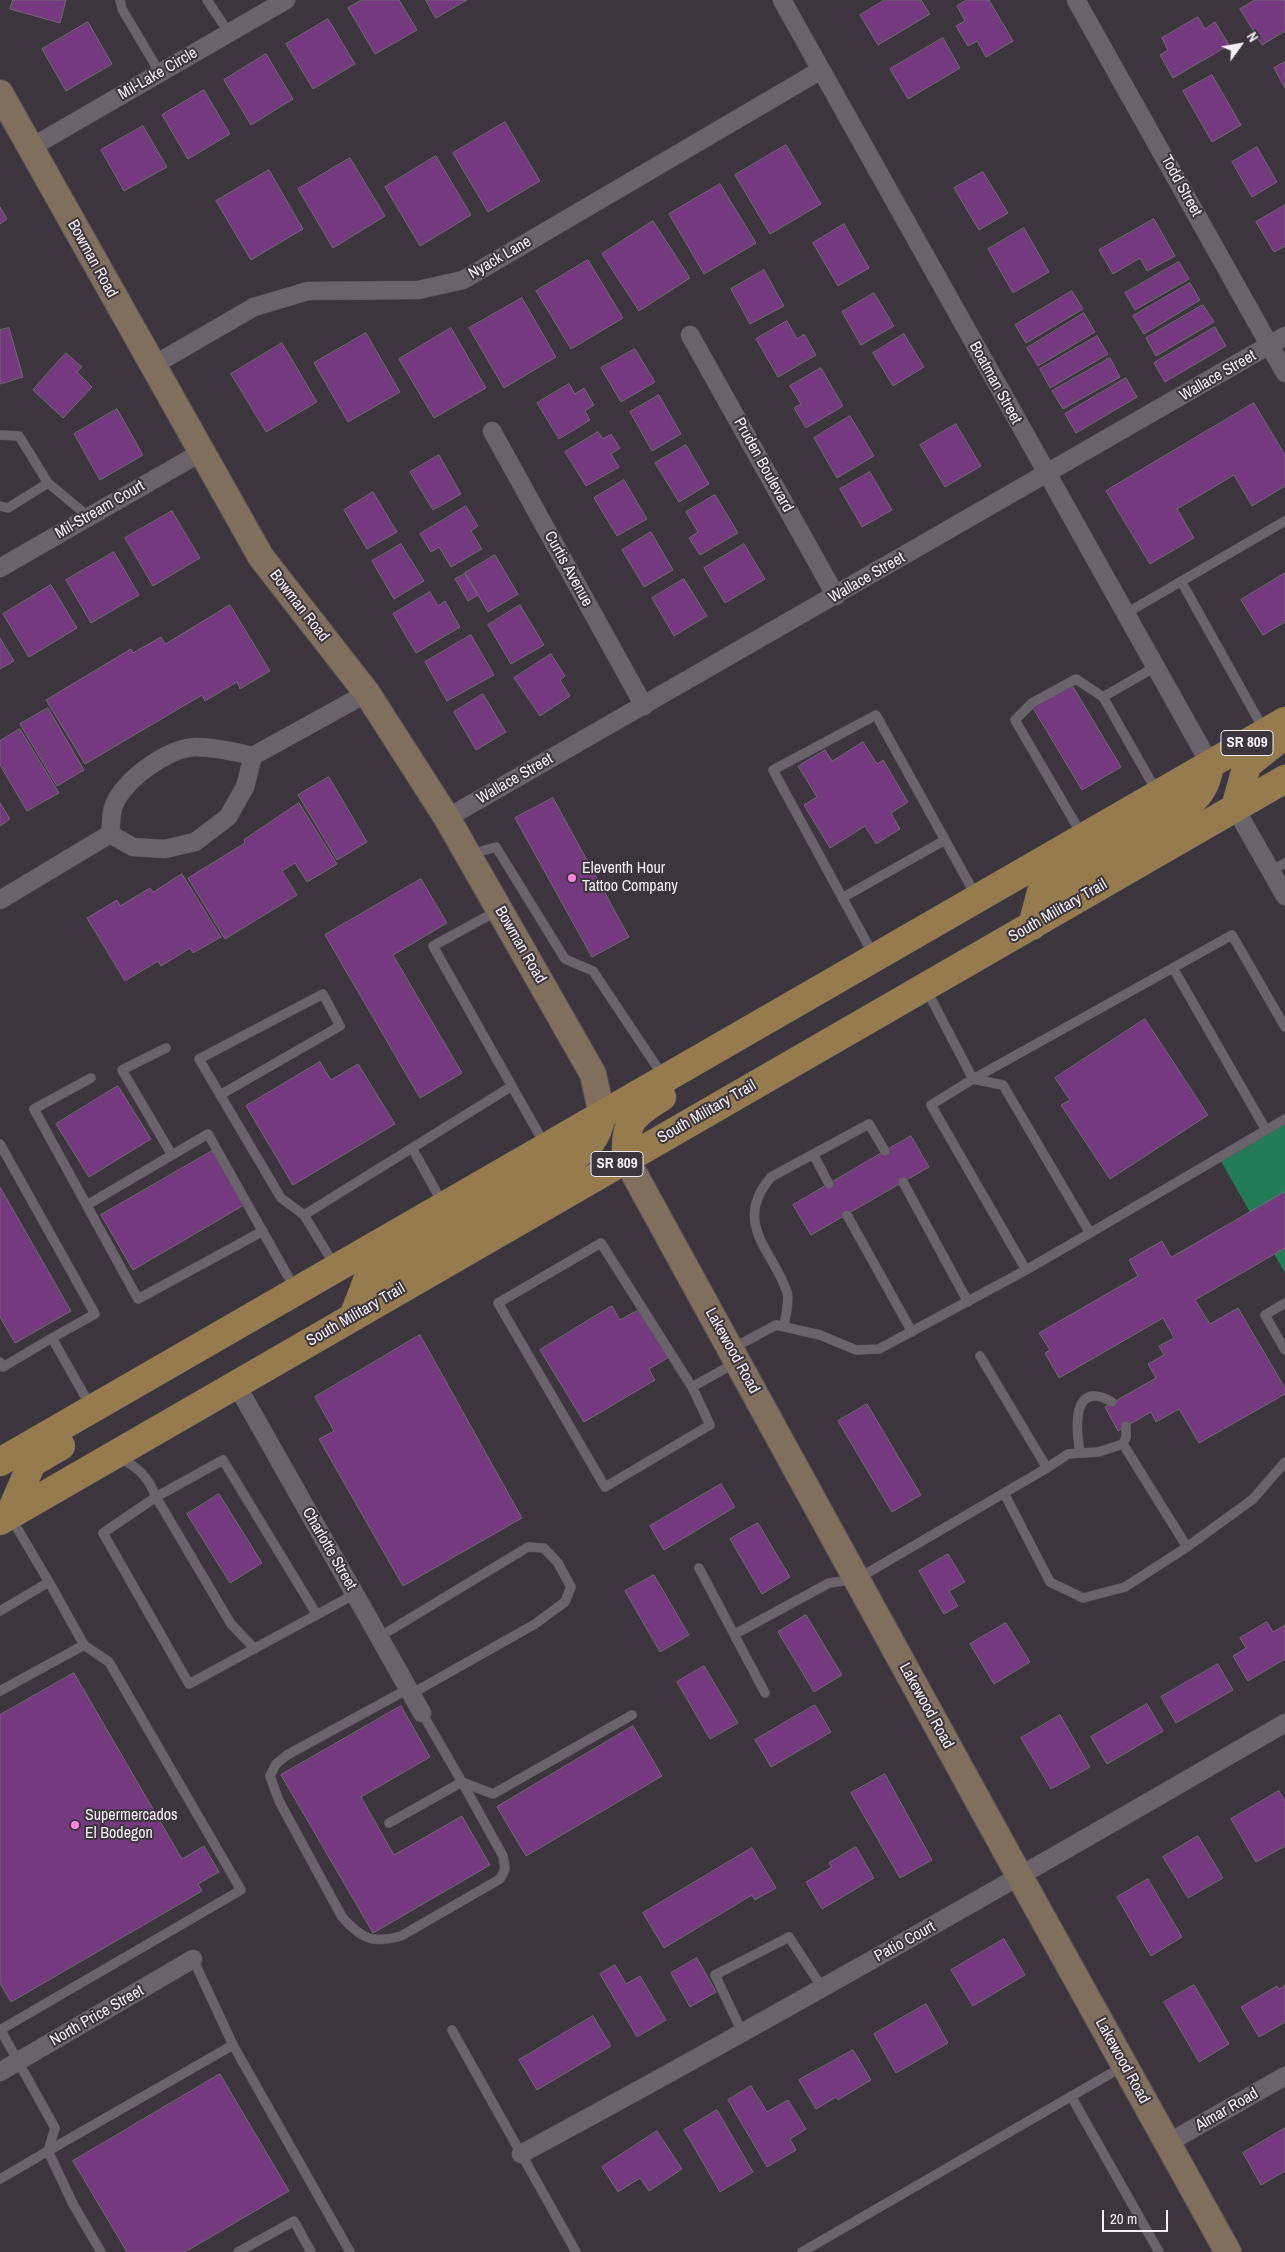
<!DOCTYPE html>
<html>
<head>
<meta charset="utf-8">
<style>
  body { margin:0 }
  #map { position:relative; width:1285px; height:2252px; overflow:hidden; background:#3c353d; font-family:"Archivo Narrow",sans-serif }
  canvas { display:block }
  .north { position:absolute; left:1215px; top:20px; width:50px; height:50px; -webkit-text-stroke:4px #3c353d; paint-order:stroke; rotate:58deg; font-size:14px; font-weight:700; line-height:20px; text-align:center; color:#f2eef3 }
  .north::after { content:''; display:block; margin:auto; width:18px; height:22px; background:#f2eef3; clip-path:polygon(50% 0,100% 100%,50% 72%,0 100%) }
  .scale { position:absolute; left:1102px; top:2210px; width:66px; height:22px; box-sizing:border-box; border:2px solid #f2eef3; border-top:0; padding-left:6px; font-size:15px; line-height:18px; white-space:nowrap; color:#f2eef3; -webkit-text-stroke:4px #3c353d; paint-order:stroke }
</style>
</head>
<body>
<div id="map">
<canvas width="1285" height="2252"></canvas>
<div class="north">N</div>
<div class="scale">20 m</div>
</div>
<script>
const g = document.querySelector('canvas').getContext('2d');
g.lineJoin = 'round';
function fill(path, color) { g.fillStyle = color; g.fill(path, 'evenodd'); }
function trace(path, color, width, dash) { g.strokeStyle = color; g.lineWidth = width; g.lineCap = dash ? 'butt' : 'round'; g.setLineDash(dash || []); g.stroke(path); }
function label(font, color, halo, rows, align = 'center') {
  g.font = font + ' "Archivo Narrow",sans-serif'; g.lineWidth = 4; g.setLineDash([]); g.textBaseline = 'middle'; g.strokeStyle = halo; g.fillStyle = color; for (const [text, x, y, turn = 0] of rows) {
    g.save(); g.translate(x, y); g.rotate((+turn || 0) * Math.PI / 180); g.textAlign = isNaN(turn) ? turn : align; if (halo) g.strokeText(text, 0, 0); g.fillText(text, 0, 0); g.restore();
  }
}
fill(new Path2D(`
  M1285,1120v153l-66,-115z`), '#237c57');
const building = new Path2D(`
  M13,0h53l-6,23 -50,-14z
  M362,0h37l18,30 -42,24 -27,-46z
  M426,0h41l-31,18z
  M885,0h36l9,14 -52,31 -18,-30z
  M967,0h22l24,41 -27,16 -9,-16 -9,5 -12,-20 9,-5 -8,-15z
  M1255,0h30v31l-23,14 -22,-36z
  M1198,17l7,12 10,-7 14,23 -56,33 -13,-23 8,-5 -6,-12z
  M328,19l27,45 -42,25 -27,-45z
  M88,22l24,42 -46,27 -24,-42z
  M943,38l17,30 -52,31 -18,-30z
  M266,54l27,45 -42,26 -27,-45z
  M1285,62v26l-11,-20z
  M1212,75l29,50 -29,17 -29,-51z
  M204,90l26,44 -42,25 -26,-44z
  M505,122l35,59 -52,31 -35,-59z
  M143,126l24,41 -43,24 -23,-41z
  M786,145l35,59 -51,30 -35,-59z
  M1257,147l20,35 -25,15 -20,-35z
  M436,156l35,59 -51,31 -35,-59z
  M350,158l35,58 -52,32 -35,-59z
  M269,170l34,59 -52,31 -35,-59z
  M983,172l25,41 -29,17 -25,-42z
  M720,184l36,59 -52,31 -35,-60z
  M1285,205v41l-11,6 -18,-30z
  M0,207l7,12 -7,5z
  M1154,219l21,37 -28,15 -7,-13 -27,16 -14,-24z
  M653,221l37,57 -51,33 -37,-57z
  M844,224l25,44 -31,18 -25,-43z
  M1024,228l25,44 -36,21 -25,-44z
  M588,260l35,58 -52,31 -35,-58z
  M1179,262l10,17 -54,31 -10,-17z
  M764,270l20,36 -34,18 -19,-35z
  M1190,283l10,17 -56,34 -11,-18z
  M1072,291l11,18 -57,34 -11,-18z
  M874,293l20,33 -33,19 -19,-33z
  M522,298l34,59 -52,31 -35,-60z
  M1203,305l11,17 -58,34 -10,-18z
  M1084,313l11,19 -57,34 -11,-18z
  M787,321l10,18 7,-5 12,21 -38,22 -22,-38z
  M1215,327l11,19 -61,36 -11,-19z
  M9,328l14,49 -23,7v-54z
  M451,328l35,60 -52,30 -35,-59z
  M366,333l34,59 -52,30 -34,-59z
  M904,334l20,33 -31,19 -20,-33z
  M1097,336l11,18 -58,34 -10,-19z
  M282,343l35,59 -51,30 -35,-58z
  M635,349l20,33 -34,20 -20,-34z
  M66,353l16,14 -5,5 15,15 -29,31 -30,-28z
  M1110,358l10,19 -57,32 -11,-18z
  M821,368l22,38 -37,22 -12,-20 7,-4 -11,-18z
  M1126,378l11,19 -61,36 -11,-19z
  M569,384l6,10 9,-6 10,17 -9,6 5,9 -31,19 -22,-36z
  M659,395l22,39 -29,17 -22,-39z
  M1254,403l31,52v31l-33,20 -18,-31 -57,34 17,29 -44,26 -44,-73z
  M117,409l26,46 -43,25 -26,-46z
  M850,416l24,40 -37,22 -23,-40z
  M956,424l25,42 -36,21 -25,-42z
  M598,432l5,7 8,-5 9,14 -9,6 8,13 -33,19 -21,-34z
  M686,445l23,39 -30,18 -24,-39z
  M439,455l22,39 -28,16 -23,-38z
  M870,472l22,38 -30,17 -22,-38z
  M624,480l23,39 -30,17 -23,-38z
  M373,492l24,40 -30,17 -23,-39z
  M715,495l23,38 -38,22 -11,-17 9,-6 -12,-20z
  M466,506l12,20 -7,5 11,18 -31,18 -12,-20 -8,5 -11,-18z
  M172,511l28,47 -47,28 -28,-48z
  M651,532l22,38 -29,17 -22,-37z
  M401,544l23,37 -30,18 -22,-38z
  M744,544l21,35 -40,24 -21,-35z
  M114,552l25,43 -48,28 -25,-43z
  M495,555l23,39 -30,18 -23,-39z
  M1285,573v49l-22,13 -22,-35z
  M465,574l13,21 -10,6 -13,-22z
  M684,579l23,37 -33,20 -22,-38z
  M51,585l26,43 -48,29 -26,-43z
  M430,592l8,14 7,-5 15,26 -44,26 -23,-39z
  M230,605l40,66 -30,18 -3,-7 -32,19 -3,-6 -117,69 -39,-64 85,-51 2,4 28,-16 4,7z
  M520,605l24,40 -33,19 -23,-39z
  M471,635l23,40 -47,26 -22,-39z
  M0,638l14,23 -14,8z
  M551,654l14,22 -5,4 10,16 -30,20 -26,-38z
  M1072,685l49,82 -39,23 -49,-82z
  M483,694l23,38 -30,18 -22,-38z
  M48,708l36,62 -27,16 -37,-62z
  M20,729l39,64 -32,18 -27,-46v-24z
  M863,742l14,22 6,-4 25,42 -17,11 9,16 -24,15 -11,-18 -35,22 -26,-43 13,-8 -19,-31 27,-16 7,11z
  M329,777l38,65 -30,18 -39,-65z
  M553,798l76,139 -37,20 -77,-139z
  M0,803l10,16 -10,7z
  M299,803l38,61 -30,18 -12,-19 -13,8 15,24 -72,44 -37,-61 57,-35 -1,-3z
  M182,874l39,63 -28,16 -3,-5 -29,18 -3,-5 -33,20 -38,-63 30,-18 3,6 30,-18 3,4z
  M421,879l26,44 -54,32 69,118 -42,25 -95,-163z
  M1145,1019l63,96 -98,64 -49,-74 9,-5 -15,-22z
  M320,1062l11,18 27,-16 37,60 -102,61 -47,-79z
  M118,1086l33,53 -62,38 -33,-53z
  M911,1136l18,31 -118,68 -18,-30z
  M212,1151l32,54 -111,65 -32,-55z
  M0,1187l71,124 -56,32 -15,-26z
  M1285,1192v56l-90,52 15,24 28,-16 47,80v6l-86,49 -20,-34 -23,13 -5,-10 -33,19 -13,-24 51,-29 -8,-14 16,-9 -5,-9 15,-8 -11,-20 -104,60 -14,-25 5,-3 -11,-17 99,-57 -9,-16 33,-19 9,16z
  M612,1306l8,14 20,-11 29,48 -20,12 6,11 -71,42 -44,-72z
  M420,1335l102,183 -119,68 -84,-147 15,-8 -19,-34z
  M867,1404l54,91 -29,17 -54,-91z
  M721,1484l14,23 -71,43 -14,-24z
  M219,1494l43,69 -32,20 -43,-69z
  M758,1523l32,54 -28,17 -32,-55z
  M948,1554l17,28 -16,9 9,15 -14,8 -25,-43z
  M654,1575l35,60 -29,17 -35,-61z
  M806,1615l36,60 -28,17 -36,-60z
  M1267,1622l6,10 12,-7v34l-37,22 -15,-25 13,-8 -6,-10z
  M1006,1623l24,39 -36,22 -24,-40z
  M1218,1664l15,26 -57,33 -15,-26z
  M704,1666l34,57 -28,16 -33,-57z
  M74,1673l108,186 22,-13 15,26 -21,12 4,7 -191,111 -11,-19v-268z
  M1147,1704l16,27 -56,33 -16,-27z
  M815,1705l16,27 -60,35 -16,-27z
  M401,1706l29,51 -69,40 33,58 68,-39 28,49 -117,68 -92,-158z
  M1060,1715l30,52 -39,22 -30,-51z
  M633,1726l29,50 -136,80 -29,-49z
  M885,1774l47,86 -32,18 -49,-85z
  M1279,1791l6,10v45l-29,16 -25,-43z
  M1198,1836l25,42 -35,20 -25,-41z
  M856,1847l18,31 -52,31 -16,-27 26,-15 -3,-4z
  M752,1848l24,40 -21,12 -3,-5 -88,53 -21,-35z
  M1148,1879l34,58 -31,19 -34,-59z
  M1004,1939l21,36 -52,31 -22,-36z
  M697,1958l19,34 -26,15 -19,-34z
  M615,1965l11,19 14,-8 26,44 -29,17 -37,-63z
  M1194,1985l35,59 -30,18 -35,-60z
  M1285,1985v37l-26,15 -18,-30 36,-21 2,3z
  M926,2004l22,39 -52,30 -22,-39z
  M593,2016l18,30 -74,44 -18,-30z
  M853,2050l18,30 -33,20 -2,-3 -20,12 -17,-29z
  M220,2074l69,117 -104,61h-58l-54,-91z
  M751,2086l16,26 21,-12 18,29 -16,10 6,11 -29,17 -39,-67z
  M717,2110l36,62 -33,20 -36,-62z
  M1285,2128v43l-24,14 -18,-32z
  M657,2131l25,38 -33,22 -9,-13 -22,14 -16,-25z`);
fill(building, '#75397f');
trace(building, '#716972', 1);
const lane = new Path2D(`
  M120,0l2,9 38,64
  M207,0l22,33
  M0,435l19,1 29,47 41,34
  M0,506l8,2 40,-25
  M1181,581l83,149
  M1125,614l160,-93
  M1155,667l-52,30 54,95
  M1082,835l-67,-115 17,-17 44,-24 27,18
  M471,854l25,-7 69,112 28,12 70,105
  M1271,871l14,-8
  M842,898l103,-58
  M497,911l-64,35 112,199
  M874,956l-101,-186 103,-55 100,181
  M1173,968l93,162
  M926,989l47,90
  M166,1048l-44,22 50,85 36,-21 87,155
  M91,1078l-57,31 104,190 125,-68
  M973,1079l30,6 87,148 195,-114
  M220,1095l120,-69 -17,-32 -124,65 82,139 23,17
  M0,1144l95,170 -43,24 39,69
  M412,1148l30,54
  M813,1154l16,30
  M903,1182l65,120
  M87,1205l85,-50
  M847,1215l65,117
  M1090,1233l-64,37 -95,-165 42,-26 259,-144 53,92
  M335,1266l-31,-51 208,-129
  M1285,1303l-20,12 20,35
  M784,1327c1,-10 6,-26 3,-35 -15,-43 -55,-69 -16,-115l98,-53 16,27
  M733,1348l43,-23 44,10 36,15 23,-1 147,-79
  M0,1362l3,5 49,-29
  M692,1387l18,38 -105,62 -107,-184 103,-60 91,144 43,-24
  M1123,1444l3,-7v-11
  M1080,1453c-4,-24 -9,-74 32,-51
  M120,1458c19,10 28,19 36,39l75,127 24,25
  M1004,1493l46,89 33,16 42,-11 62,-40 -64,-103 -25,8 -30,2 -21,14
  M11,1518l38,64
  M1187,1547l66,-48 32,-37
  M699,1568l66,125
  M0,1611l49,-29 35,63 -84,46
  M317,1615l-94,-155 -67,37 -53,36 86,151c55,-30 111,-60 166,-90
  M735,1634l94,-51 28,-4 190,-111 -67,-112
  M379,1637l149,-90 16,1 14,15 13,24 -6,15 -30,22 -124,70
  M408,1689l-121,66 -11,9 -6,12 9,25 63,116c20,22 30,27 59,19l99,-57 5,-10 -2,-13 -41,-74
  M462,1782l31,12 139,-79
  M389,1823l73,-41 -40,-69
  M0,2029l55,99 -7,23 185,-106 -40,-86
  M0,2030l241,-140 -132,-228 -25,-17
  M452,2030l124,222
  M743,2034l-28,-59 74,-38 34,52
  M233,2045l117,207
  M1071,2096l88,156
  M0,2179l48,-28 25,53 28,48
  M238,2252l56,-31 17,31
  M802,2252l320,-185`);
const street = new Path2D(`
  M782,0l428,764
  M1076,0l209,373
  M30,148l256,-148
  M690,335l146,261
  M152,366l102,-59 54,-16 110,-1 45,-10 358,-210
  M492,431l152,275
  M0,568l200,-115
  M1235,808l50,88
  M447,818l838,-482
  M110,834c1,-8 1,-18 3,-26 8,-27 56,-61 83,-61 20,0 38,5 57,9l114,-63
  M110,834l23,13 32,2 30,-7 33,-25 17,-30 8,-31
  M0,900l110,-66
  M236,1384l186,329
  M0,2072l193,-113
  M1168,2143l117,-67
  M521,2154c258,-139 511,-284 764,-431`);
const secondary = new Path2D(`
  M0,93l261,464 106,136 80,125 146,256 9,41
  M626,1159l394,718 208,375`);
const primary = new Path2D(`
  M1235,808l12,-43 30,-24
  M1032,926l9,-34 140,-81c17,-14 26,-24 29,-47
  M626,1159c-1,-37 5,-43 36,-62
  M353,1317l15,-39 201,-117c20,-14 28,-22 33,-46
  M0,1462l1285,-741
  M9,1516l23,-53 29,-17
  M0,1521l1285,-742`);
trace(lane, '#59535a', 10);
trace(street, '#59535a', 19);
trace(secondary, '#59535a', 28);
trace(primary, '#59535a', 29);
trace(lane, '#6b636c', 9);
trace(street, '#6b636c', 18);
trace(secondary, '#816f5d', 26);
trace(primary, '#967b4e', 28);
for (const [x, y, r, color] of [
  [572,878,5,"#fe86e0"],
  [75,1825,5,"#fe86e0"]
]) { const dot = new Path2D(); dot.arc(x, y, r, 0, 2 * Math.PI); g.fillStyle = color; g.fill(dot); trace(dot, '#3c353d', 2); }
for (const [x, y, w] of [
  [1247,743,52],
  [617,1164,52]
]) { const box = new Path2D(); box.roundRect(x - w / 2, y - 12.5, w, 25, 4); g.fillStyle = '#3c353d'; g.fill(box); trace(box, '#f2eef3', 1); }
label('bold 15px', '#f2eef3', null, [
  ["SR 809",1247,743],
  ["SR 809",617,1164]
]);
label('16px', '#f2eef3', '#3c353d', [
  ["Mil-Lake Circle",158,74,-30],
  ["Todd Street",1181,186,61],
  ["Nyack Lane",500,258,-30],
  ["Bowman Road",92,259,61],
  ["Wallace Street",1218,376,-30],
  ["Boatman Street",995,383,61],
  ["Pruden Boulevard",763,465,61],
  ["Mil-Stream Court",100,510,-30],
  ["Curtis Avenue",568,569,61],
  ["Wallace Street",867,578,-30],
  ["Bowman Road",299,606,52],
  ["Wallace Street",515,779,-30],
  ["South Military Trail",1058,911,-30],
  ["Bowman Road",520,945,60],
  ["South Military Trail",707,1112,-30],
  ["South Military Trail",356,1315,-30],
  ["Lakewood Road",732,1351,61],
  ["Charlotte Street",329,1549,60],
  ["Lakewood Road",926,1706,61],
  ["Patio Court",905,1942,-29],
  ["North Price Street",97,2016,-30],
  ["Lakewood Road",1122,2061,61],
  ["Almar Road",1227,2110,-30]
]);
label('16px', '#f2eef3', '#3c353d', [
  ["Eleventh Hour",582,869],
  ["Tattoo Company",582,887],
  ["Supermercados",85,1816],
  ["El Bodegon",85,1834]
], 'left');
</script>
</body>
</html>
